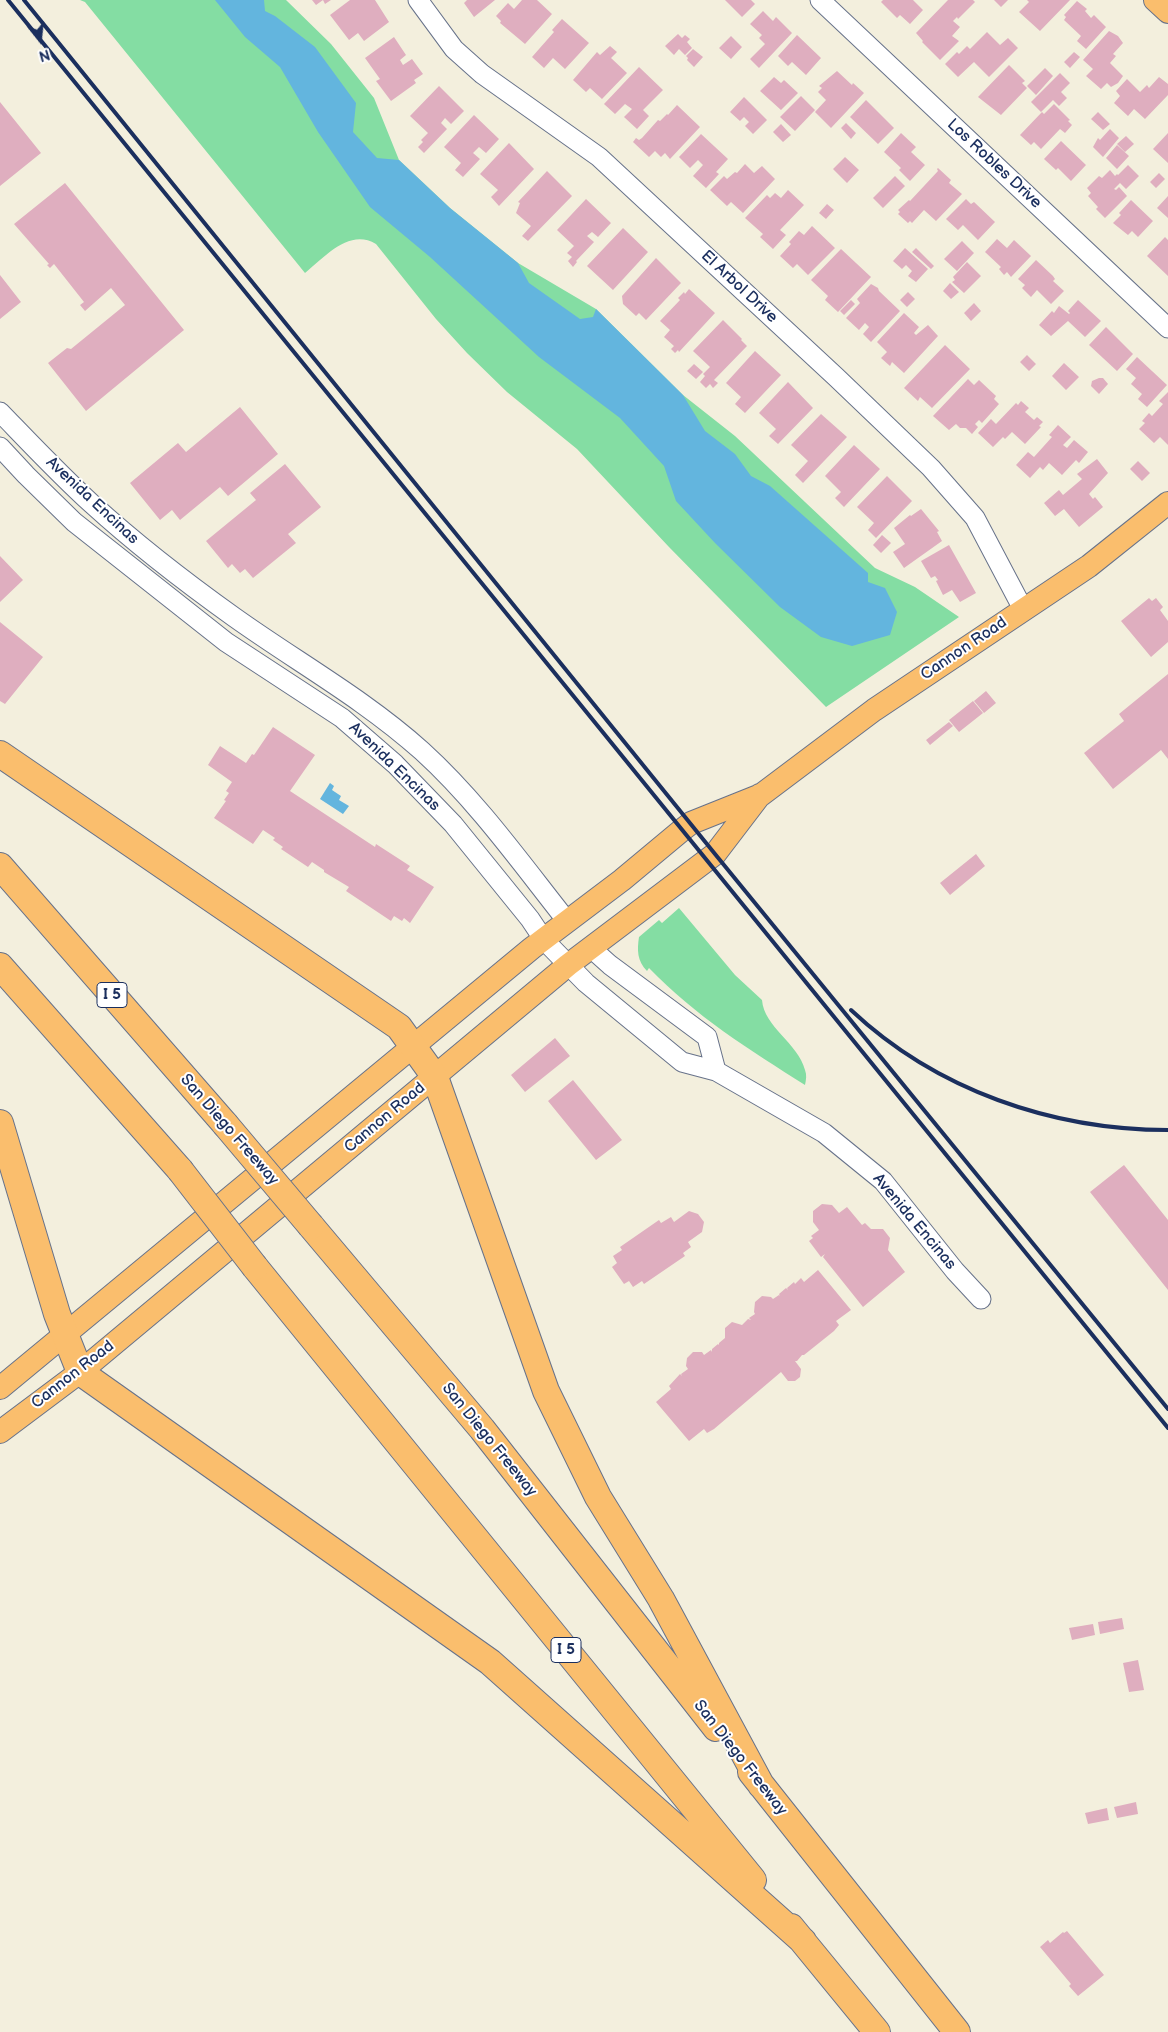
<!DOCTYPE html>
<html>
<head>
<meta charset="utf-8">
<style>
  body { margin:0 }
  #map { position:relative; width:1168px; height:2032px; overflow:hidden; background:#f3efdd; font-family:"Balsamiq Sans",sans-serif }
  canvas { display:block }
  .north { position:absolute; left:15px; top:15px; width:50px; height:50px; -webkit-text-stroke:4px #fff; paint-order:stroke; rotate:164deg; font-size:14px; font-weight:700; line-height:20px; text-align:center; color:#1b2f5e }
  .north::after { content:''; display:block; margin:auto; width:18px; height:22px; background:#1b2f5e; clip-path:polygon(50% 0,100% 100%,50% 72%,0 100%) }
</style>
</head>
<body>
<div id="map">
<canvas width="1168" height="2032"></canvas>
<div class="north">N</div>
</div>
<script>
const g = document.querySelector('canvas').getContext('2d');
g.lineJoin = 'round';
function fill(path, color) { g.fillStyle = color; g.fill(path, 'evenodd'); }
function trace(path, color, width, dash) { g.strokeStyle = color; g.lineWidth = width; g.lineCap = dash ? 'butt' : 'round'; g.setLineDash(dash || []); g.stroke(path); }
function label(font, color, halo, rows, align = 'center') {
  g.font = font + ' "Balsamiq Sans",sans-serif'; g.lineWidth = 4; g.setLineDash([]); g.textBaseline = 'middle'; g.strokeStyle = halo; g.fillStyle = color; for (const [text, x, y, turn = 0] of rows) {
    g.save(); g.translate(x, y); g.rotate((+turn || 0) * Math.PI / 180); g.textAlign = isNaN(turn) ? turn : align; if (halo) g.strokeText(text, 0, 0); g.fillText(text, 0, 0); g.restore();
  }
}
fill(new Path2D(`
  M80,0h206l45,44 43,54 25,62 51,48 68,55 78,46 87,86 52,41 140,132 40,19 44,30 -133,90 -157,-160 -92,-98 -70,-57 -40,-39 -31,-34 -60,-75c-27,-16 -51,13 -71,29l-220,-271z
  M679,908l56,67 27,25c2,27 36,43 43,70 2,5 1,10 0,15 -55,-35 -110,-69 -156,-117l-2,3c-10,-10 -10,-21 -8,-34l20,-17 3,3z`), '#84dda3');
fill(new Path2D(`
  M215,0h49l1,11 10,5 40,31 41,56 -3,29 24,26 22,2 51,48 68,55 11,20 51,36 13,-2 3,-8 87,86 22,36 30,23 16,22 19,10 98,87v9l17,6 12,24 -7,23 -38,11 -31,-9 -41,-30 -65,-64 -39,-42 -12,-35 -44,-48 -81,-61 -109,-100 -60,-50 -52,-75 -38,-65 -35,-30z
  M330,783l4,3 -2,4 9,6 -2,4 10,6 -6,8 -23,-15z`), '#63b5de');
fill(new Path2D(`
  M312,0h19l-6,4 -2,-4 -7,5z
  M350,0h25l14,22 -25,19 -6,-8 -9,7 -19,-25z
  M467,0h28l-21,17 -10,-14z
  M522,0h15l15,14 -27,30 -25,-21 1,-2 -5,-5 12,-13 6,6z
  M725,0h26l4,4 -13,13z
  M883,0h30l10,10 -13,14 -10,-9 -3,3 -16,-16z
  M948,0h25l2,2 -17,17 -1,-2 -4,4 7,6 -8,9 7,5 -19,19 -18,-18 1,-1 -7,-8z
  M994,0h14l-7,7z
  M1027,0h43l-30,31 -21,-19 10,-10z
  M1077,1l10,8 -2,2 6,7 3,-3 12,12 -20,22 -9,-8 4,-5 -17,-16 2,-3 -2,-2z
  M763,11l10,10 3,-4 16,16 -33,35 -9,-9 15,-15 -6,-6 3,-3 -12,-11z
  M562,19l27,24 -24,26 -12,-11 -9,10 -12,-11 22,-25 -2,-2z
  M1109,31l9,5 5,7 -10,11 3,2 -6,7 13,13 -5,7 -7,4 -4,-4 -6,6 -15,-13 7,-7 -10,-9z
  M987,32l13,13 8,-7 10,10 -29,29 -15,-15 -16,15 -13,-13 12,-12 2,2 8,-8 3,3z
  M678,34l4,4 3,-3 5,4 -3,3 5,6 -7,7 -6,-6 -5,6 -9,-9z
  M797,35l24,23 -15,17 -14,-13 -4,4 -10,-10z
  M731,36l11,11 -11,12 -12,-11z
  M394,37l12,18 -6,5 3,5 9,-6 11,15 -9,6 2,3 -25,18 -15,-20 4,-2 -15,-21z
  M610,46l7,6 -6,6 16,15 -25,26 -12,-11 -4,4 -13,-12 24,-28 3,3z
  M693,49l10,8 -9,10 -7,-7 1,-2 -2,-2z
  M1074,52l6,5 -10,11 -6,-6z
  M1009,65l16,16 -3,2 5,5 -26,27 -23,-18z
  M639,67l24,23 -20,20 6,6 -12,13 -13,-12 8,-8 -7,-5 -10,10 -11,-10z
  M1045,68l8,8 -17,19 -9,-9z
  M837,71l15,14 1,-2 11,10 -33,35 -16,-16 11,-12 -8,-8 4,-4 -3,-2z
  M1060,73l10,10 -9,9 6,6 -8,8 -6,-6 -12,12 -10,-10z
  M774,77l7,6 3,-3 14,13 -17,17 -21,-19z
  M1159,77l9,7v11l-23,24 -11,-10 -6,7 -14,-13 6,-7 -4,-5 11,-12 13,13 7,-7 2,3z
  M439,86l25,25 -13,13 -6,-6 -4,5 6,6 -23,24 -6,-6 5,-5 -2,-2 7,-7 -18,-17z
  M801,96l14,14 -20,21 -15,-14z
  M744,97l23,23 -14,14 -8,-8 4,-4 -5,-5 -4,4 -10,-9z
  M866,100l28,28 -16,16 -28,-27z
  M0,102l41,51 -41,33z
  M1054,104l16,16 -2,1 4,4 -7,8 -5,-4 -19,20 -7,-7 -3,3 -11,-10 22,-23 2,2z
  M677,105l23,22 -30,32 -5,-6 -4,4 -6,-6 -6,6 -16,-15 3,-4 3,2 3,-2 16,-18 2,1 7,-7 1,1z
  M1098,112l12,12 -7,6 -12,-11z
  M474,115l25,24 -13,14 -7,-6 -6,6 7,6 -17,18 -8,-7 6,-7 -17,-16z
  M846,123l10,10 -5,6 -10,-11z
  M781,124l10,11 -8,7 -10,-10z
  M1110,129l9,9 -16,19 -10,-10 5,-9 2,2z
  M901,133l15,14 -5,5 14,13 -15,16 -11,-11 2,-2 -17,-16z
  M1168,133v30l-15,-14z
  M701,134l27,25 -12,13 3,2 -13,14 -13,-12 10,-11 -5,-5 -8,8 -11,-11z
  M1126,136l8,8 -9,8 -8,-8z
  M1061,141l25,24 -15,16 -13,-13 -2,2 -12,-11z
  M509,143l25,26 -35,37 -8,-9 7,-7 -18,-16z
  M1117,145l12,11 -12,13 -11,-11z
  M845,157l14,13 -12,13 -14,-14z
  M745,164l9,9 8,-7 13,13 -32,34 -12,-11 -4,4 -17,-16 14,-14 3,3 8,-7 2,1z
  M1128,165l11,11 -13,13 -6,-6 -6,6 2,1 3,-3 8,9 -22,22 -9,-9 2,-2 -10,-11 3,-3 -4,-5 12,-12 3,2 8,-8 5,6 2,-2 1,1z
  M938,168l13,12 -2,3 13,11 -26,27 -12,-11 -12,13 -2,-2 -2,2 -10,-9 2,-2 -2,-2 11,-10 1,1 28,-30 -1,-2z
  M547,171l25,25 -44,45 -6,-5 9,-10 -15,-13 4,-10 -2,-1z
  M1159,173l6,6 -9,9 -6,-6z
  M895,176l10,10 -22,22 -10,-10z
  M65,183l119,147 -98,81 -38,-48 19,-15 4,1 54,-44 -14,-17 -26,23 -5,-6 4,-3 -30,-38 -4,4 -3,-3 2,-1 -35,-40z
  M788,190l16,15 -24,25 6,5 -13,14 -13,-12 3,-3 -18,-16 22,-23 3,3 5,-5 6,5z
  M1168,196v22l-11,-10z
  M586,199l25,24 -13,14 -6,-5 -5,4 7,6 -18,19 1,1 -4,5 -5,-6 4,-4 -5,-4 7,-7 -17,-16z
  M966,199l5,5 3,-2 21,20 -17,18 -15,-15 -5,5 -12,-11z
  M1131,200l22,21 -15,16 -6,-6 -4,4 -15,-12 8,-8 -2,-2z
  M827,204l7,6 -8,9 -7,-6z
  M812,226l23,22 -27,27 -11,-11 -4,4 -13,-12 11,-12 -2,-2 10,-11 5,4z
  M623,228l25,24 -35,38 -26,-24z
  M1165,237l3,3v36l-21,-20z
  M997,239l10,9 7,-8 17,16 -20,21 -4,-5 -3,3 -5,-6 2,-2 -16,-15z
  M962,241l12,12 -17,18 -13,-12z
  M905,248l23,21 -12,13 -8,-6 4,-5 -6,-6 -4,4 -9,-8z
  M916,248l18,18 -3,3 -19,-17z
  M841,249l30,28 -33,35 -13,-12 3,-4 -17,-16z
  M656,258l25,25 -35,37 -7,-7 -3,3 -13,-12 -1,-8z
  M1036,260l17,16 2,3 -2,2 11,10 -13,13 -14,-14 -6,7 -9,-9 3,-3 -7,-6z
  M967,262l14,14 -17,17 -12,-11 3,-2 -2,-3z
  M0,275l21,27 -21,17z
  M950,283l9,9 -8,7 -8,-8z
  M871,284l7,4 1,3 21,20 -29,31 -8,-8 6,-7 -4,-4 -6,7 -13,-12 14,-15 -3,-4z
  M689,289l26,24 -36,39 -1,-2 -3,3 -4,-4 3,-3 -10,-9 6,-7 -10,-9 20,-21 -2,-2 6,-6 1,2z
  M908,292l7,7 -8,8 -7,-7z
  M851,300l4,4 -11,11 -4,-4z
  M1078,300l23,21 -16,16 -17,-16 -17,15 -12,-11 13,-14 2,2 5,-7 10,8 1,-1 -2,-2z
  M974,303l7,8 -10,10 -7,-8z
  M904,313l15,14 -5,6 2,2 12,-10 10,11 -34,37 -12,-11 -2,4 -9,-8 6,-6 -10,-10z
  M723,320l19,19 -1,1 6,6 -33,34 4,3 -5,5 -3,-4 -4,4 -6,-6 5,-6 -2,-2 7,-7 -17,-16z
  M1106,327l27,27 -16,17 -28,-26z
  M945,345l25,24 -38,39 -12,-11 -2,4 -14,-13z
  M755,351l26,24 -36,38 -10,-9 6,-7 -15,-14z
  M1027,355l9,9 -7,7 -9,-9z
  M1137,357l30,28 -20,22 -9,-8 4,-5 -11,-10 5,-6 -10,-9z
  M1064,363l15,14 -13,13 -14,-14z
  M694,364l9,8 -7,7 -9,-8z
  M1099,378h4l5,6 -9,10 -8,-8 1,-5z
  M968,379l6,6 5,-5 17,16 -2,3 5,5 -17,19 -3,-3 -4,4 3,3 -6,7 -6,-6h-6l-4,-4 -7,6 -16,-14z
  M788,382l25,26 -35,36 -9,-8 7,-7 -17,-16z
  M1168,392v53l-8,-8 -6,6 -15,-14 6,-6 -3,-2 7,-8 3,3 11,-12 -4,-3z
  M1021,401l8,7 -4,4 9,8 3,-3 6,5 -4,4 2,1 -16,17 -13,-12 -7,7 -2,-2 -10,10 -15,-14 13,-14 5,5 20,-21 2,2z
  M240,407l38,47 -50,42 -8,-9 -40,33 -8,-10 -12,10 -30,-37 48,-40 8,9z
  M821,414l26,23 -44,46 -8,-8 13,-14 -17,-16z
  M1058,425l13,12 -8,8 4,3 7,-8 14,12 -9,11 -3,-3 -14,15 -13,-12 -6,7 -3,-3 -10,11 -14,-13 12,-13 6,5 18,-20 -3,-2z
  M854,445l26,24 -36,38 -9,-9 6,-6 -16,-16z
  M1097,459l11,14 -19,21 4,5 2,-2 8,10 -24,20 -15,-18 -9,7 -11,-13 15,-13 4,5 19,-16 -5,-5z
  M1138,461l12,12 -8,8 -12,-12z
  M285,464l36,43 -33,27 8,9 -43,35 -8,-9 -5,4 -8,-9 -4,4 -22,-27 50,-41 -6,-7z
  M887,476l25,25 -36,37 -8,-8 6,-7 -17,-16z
  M921,509l18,22 -2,1 5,9 -38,27 -11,-16 12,-8 -11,-16 16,-13 1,1z
  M882,535l9,8 -10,10 -8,-8z
  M949,545l27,48 -16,9 -8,-12 -9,5 -7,-14 2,-1 -3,-4 -4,2 -10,-17z
  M0,556l23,24 -23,22z
  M1149,598l3,3 4,-3 7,9 -3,3 8,11v21l-17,15 -30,-36z
  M0,622l43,35 -38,47 -5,-3z
  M1168,674v85l-7,-9 -48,39 -29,-36 40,-32 -5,-7z
  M986,691l10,12 -12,10 -10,-12z
  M973,701l10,12 -24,19 -10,-12z
  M949,722l4,4 -23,19 -4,-5z
  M273,727l42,28 -25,36 85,56 1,-3 34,22 -3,4 27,17 -24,36 -6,-5 -2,3 -8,-5 -3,5 -45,-30 3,-4 -25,-15v-2l-12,-8 -4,5 -27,-18 2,-2 -10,-7 2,-2 -12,-8 -10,14 -39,-26 12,-17 -2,-1 5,-7 -3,-2 6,-9 -24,-17 12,-19 26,17 6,-9 2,1z
  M976,854l9,12 -35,29 -10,-12z
  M555,1038l15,18 -45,36 -14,-17z
  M573,1080l49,60 -26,20 -48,-59z
  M1124,1165l44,55v70l-78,-98z
  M822,1204l10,1 7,8 8,-6 15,18 3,-2 6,6h12l7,9 -2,12 17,22 -42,35 -40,-50 2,-3 -4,3 -12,-16 4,-3 -2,-2 8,-6 -6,-8v-11z
  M689,1211l9,3 6,8 -2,10 -14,10 3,5 -8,6 2,3 -41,28 -2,-3 -9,6 -4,-6 -5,3 -12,-17 5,-4 -4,-7 9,-6 -2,-3 39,-27 2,3 10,-6 3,5z
  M818,1270l33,40 -15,11 3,4 -5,6 -30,24h-2l-5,6h-2l6,8 -1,8 -5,4h-7l-7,-9 -67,57 -7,4 -3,-4 -15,12 -33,-39 15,-13 -2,-3 11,-12 2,2 -1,-2 7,-5 -2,-3 1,-8 6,-6h9l2,3 7,-5 1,2v-3l6,-5 1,1v-2l6,-5v-10l7,-6 10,3 6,-6 3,1 -2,-2 6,-4 -1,-2 1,-10 7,-6 9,1 2,2 6,-4 1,1 -1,-2 7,-6 2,2 -1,-2 7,-6 1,2 6,-6 3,4z
  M1122,1618l2,11 -24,5 -2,-12z
  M1093,1624l2,11 -23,5 -3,-12z
  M1138,1660l6,30 -15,2 -6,-29z
  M1136,1802l2,12 -21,4 -3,-11z
  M1107,1808l2,12 -21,4 -3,-11z
  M1067,1931l37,44 -26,21 -9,-10 2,-2 -31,-37 8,-7 2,3 13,-11 1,1z`), '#dfaebf');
const minor = new Path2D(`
  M418,0l36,49 28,25 117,83 237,220 95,91 44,50 48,91
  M820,0l348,328
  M0,412c30,31 60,63 92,92 45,41 93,78 142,113 63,45 130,82 188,134 55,50 99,112 145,170
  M0,447l26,28 48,47 152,120 116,76 53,46 58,60 77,95 14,21 42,43 96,79 34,9 108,62 59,48 72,90 26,28
  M591,948l19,17 97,72 9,34`);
const major = new Path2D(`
  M1155,0l13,12
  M0,1388l532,-440 90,-68 60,-50 9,-7 70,-28 113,-85 215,-144 79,-63
  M0,1432l80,-60 488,-407 139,-105 8,-6 45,-59`);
const highway = new Path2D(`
  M0,754l399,273 36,50 111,314 52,106 63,102 100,186
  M0,866l225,258
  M0,966l180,204
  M0,1123l57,191 23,58 410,290 313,279
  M311,1226l171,203 234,299
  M255,1267l498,613
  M751,1772l206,260
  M791,1927l86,105`);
trace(minor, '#67728a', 21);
trace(major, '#67728a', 24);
trace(highway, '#67728a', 28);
trace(minor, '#fff', 19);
trace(major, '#fabe6d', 22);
trace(highway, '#fabe6d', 26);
trace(new Path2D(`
  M8,0l1160,1428
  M24,0l691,854 453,555
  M851,1010c85,80 201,120 317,120`), '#1b2f5e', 4);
const highwayBridge = new Path2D(`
  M225,1124l86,102
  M180,1170l75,97`);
trace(highwayBridge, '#67728a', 28, []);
trace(highwayBridge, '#fabe6d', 26);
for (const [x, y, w] of [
  [112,995,30],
  [566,1650,30]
]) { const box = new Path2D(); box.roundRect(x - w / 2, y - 12.5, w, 25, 4); g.fillStyle = '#fff'; g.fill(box); trace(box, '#1b2f5e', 1); }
label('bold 15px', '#1b2f5e', null, [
  ["I 5",112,995],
  ["I 5",566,1650]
]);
label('16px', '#1b2f5e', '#fff', [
  ["Los Robles Drive",994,164,43],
  ["El Arbol Drive",739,287,43],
  ["Avenida Encinas",92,501,43],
  ["Cannon Road",964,649,-34],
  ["Avenida Encinas",394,767,44],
  ["Cannon Road",385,1118,-40],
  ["San Diego Freeway",229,1130,49],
  ["Avenida Encinas",914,1222,50],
  ["Cannon Road",73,1375,-38],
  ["San Diego Freeway",489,1440,51],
  ["San Diego Freeway",740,1758,52]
]);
</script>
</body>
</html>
